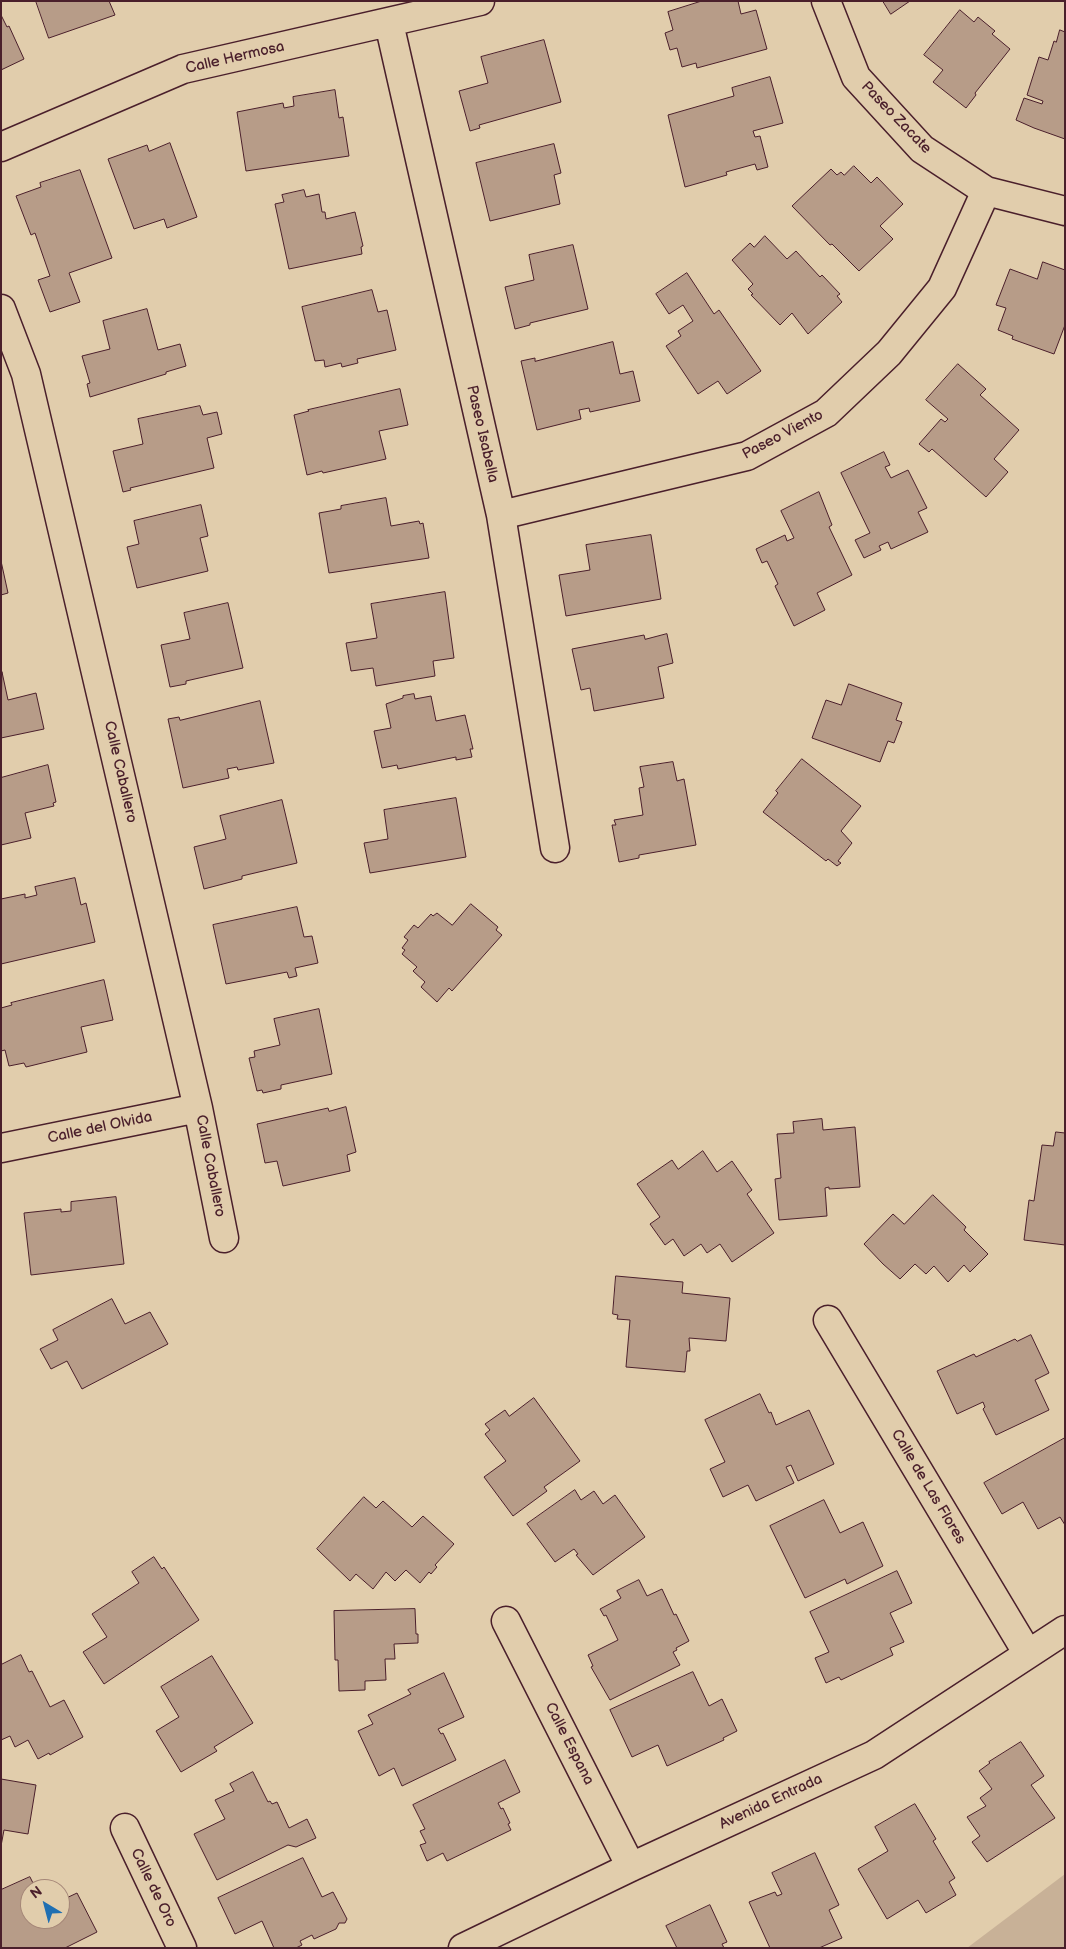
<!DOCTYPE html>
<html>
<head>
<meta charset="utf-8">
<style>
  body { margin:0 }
  #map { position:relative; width:1066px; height:1949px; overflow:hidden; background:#e1cdac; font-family:"Balsamiq Sans",sans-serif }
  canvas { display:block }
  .frame { position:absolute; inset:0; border:2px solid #4a1f2b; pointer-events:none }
  .north { position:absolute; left:20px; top:1879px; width:50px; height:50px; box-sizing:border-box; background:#e1cdac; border:1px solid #a58778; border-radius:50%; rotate:323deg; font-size:14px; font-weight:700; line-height:20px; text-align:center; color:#4a1f2b }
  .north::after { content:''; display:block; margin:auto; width:18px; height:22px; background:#1f6fb2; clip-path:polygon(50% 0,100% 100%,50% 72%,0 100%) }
</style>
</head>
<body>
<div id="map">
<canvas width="1066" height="1949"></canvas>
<div class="frame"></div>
<div class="north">N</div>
</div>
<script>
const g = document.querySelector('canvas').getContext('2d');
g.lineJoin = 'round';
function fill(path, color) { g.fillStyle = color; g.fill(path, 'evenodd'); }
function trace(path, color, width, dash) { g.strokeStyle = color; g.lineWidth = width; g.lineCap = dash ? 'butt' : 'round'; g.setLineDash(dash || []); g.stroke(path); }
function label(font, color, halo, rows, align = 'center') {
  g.font = font + ' "Balsamiq Sans",sans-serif'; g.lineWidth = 4; g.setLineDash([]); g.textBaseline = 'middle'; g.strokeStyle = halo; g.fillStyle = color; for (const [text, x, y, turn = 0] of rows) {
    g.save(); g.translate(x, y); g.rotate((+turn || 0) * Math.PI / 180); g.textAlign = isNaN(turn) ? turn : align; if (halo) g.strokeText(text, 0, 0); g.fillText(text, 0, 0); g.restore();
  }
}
fill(new Path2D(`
  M1065,1874v74h-98z`), '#c8b197');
const building = new Path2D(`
  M36,1h73l6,14 -66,23z
  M702,1h36l3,13 15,-4 11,39 -70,19 -1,-5 -14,4 -5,-19 -7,2 -5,-17 8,-3 -5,-18z
  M883,1h27l-19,13z
  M960,10l14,12 4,-5 17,14 -3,3 18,15 -35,44 1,2 -10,13 -33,-26 10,-12 -19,-15z
  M1,15l6,12 2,-1 15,33 -23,11z
  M1060,30l5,2v107l-31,-11 -18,-8 8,-22 18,6 1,-3 -16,-6 12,-38 9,3 6,-19 2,1z
  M544,40l17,62 -82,23 1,3 -10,3 -11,-40 29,-8 -7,-26z
  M770,77l13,46 -30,8 2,6 5,-1 8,31 -11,3 -2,-6 -29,8 1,3 -42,12 -17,-72 66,-19 -2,-8z
  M335,90l4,28 4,-1 6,39 -103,15 -9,-59 46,-9 1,5 10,-2 -1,-9z
  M170,143l27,74 -30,11 -3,-9 -30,10 -26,-70 39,-14 2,6z
  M554,144l7,29 -7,2 6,29 -70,17 -14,-58z
  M854,166l17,17 6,-6 26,27 -23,22 13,13 -34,32 -27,-27 -2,1 -38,-39 39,-37 6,6 4,-3 3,3z
  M80,170l32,88 -43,15 11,29 -30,10 -12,-32 12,-4 -15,-43 -4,2 -15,-39 25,-9 -1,-4z
  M304,190l2,7 13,-3 3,18h3l1,7 29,-7 8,34 -2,1 1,7 -73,15 -14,-65 9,-2 -2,-7z
  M765,236l22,23 9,-8 24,26 2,-2 18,19 -3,2 5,6 -34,32 -16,-21 -12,12 -29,-30 2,-1 -5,-5 5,-5 -21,-24 18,-17 4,4z
  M573,245l15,64 -58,14v2l-15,4 -10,-42 29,-7 -5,-25z
  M1043,262l22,8v55l-11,29 -42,-15 1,-3 -15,-6 8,-22 -10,-3 14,-36 27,10z
  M687,273l27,41 5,-4 42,61 -34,23 -9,-13 -20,13 -32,-48 15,-10 -3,-5 15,-10 -10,-16 -14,9 -13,-20z
  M372,290l6,22 9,-2 9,40 -39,9 1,4 -16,4 -1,-4 -16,4 -1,-7 -9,1 -13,-54z
  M147,309l11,41 22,-6 6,22 -20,6v2l-76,23 -3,-13 3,-1 -8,-27 28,-7 -7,-28z
  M613,342l7,32 13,-3 7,30 -50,11 -1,-4 -10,2 2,9 -44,11 -16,-69 14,-3v3z
  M958,364l28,25 -6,6 39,35 -25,29 14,13 -22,25 -54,-48 -3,3 -10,-8 22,-25 4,3 3,-3 -22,-19z
  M400,389l8,36 -29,6 7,28 -63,14 -1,-2 -15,4 -13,-60 15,-4 -1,-1z
  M200,406l3,9 14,-3 5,22 -15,4 7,30 -84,20 1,2 -8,2 -10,-41 30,-7 -5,-25z
  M884,452l6,13 -5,2 6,11 17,-8 19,38 -9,4 10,20 -37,17 -3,-7 -9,4 2,4 -17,8 -9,-18 15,-7 -29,-60z
  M819,492l13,33 -3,2 23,48 -35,18 8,17 -31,16 -19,-40 3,-2 -11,-23 -5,2 -6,-14 29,-14 2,6 7,-3 -13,-27z
  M386,498l5,28 28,-5 1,3 3,-1 6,35 -100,15 -10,-60 22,-4v-3z
  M201,505l7,31 -8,2 8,33 -71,17 -10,-41 12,-3 -5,-23z
  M651,535l10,64 -95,17 -7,-41 31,-5 -4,-25z
  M1,561l7,32 -7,2z
  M445,592l9,66 -21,3 2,15 -59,10 -3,-18 -22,3 -5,-28 31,-5 -6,-34z
  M228,603l15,65 -57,13v3l-16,3 -9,-42 29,-6 -6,-26z
  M667,634l6,29 -15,4 6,31 -70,13 -4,-23 -9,2 -9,-41 72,-14 1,4z
  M2,672l6,28 28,-7 8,36 -43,9z
  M849,684l53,19 -6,17 6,2 -8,21 -6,-2 -8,21 -68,-24 14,-38 15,5z
  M414,694l1,5 16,-3 5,25 29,-6 8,34h-3l2,8 -16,3v-3l-58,12 -1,-4 -15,3 -8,-37 17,-3 -5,-24 17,-6v-2z
  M260,701l14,62 -36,7 -1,-3 -10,2 2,9 -46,10 -15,-69 11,-2 1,3z
  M802,759l59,47 -20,25 11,12 -14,18 3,2 -4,3 -9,-7 -2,2 -63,-49 15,-19 -2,-2z
  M673,762l4,19 7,-2 12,66 -57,10v3l-20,4 -7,-37h4l-2,-5 29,-5 -4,-27 5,-1 -4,-20z
  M48,765l8,37 -3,1 1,3 -29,7 6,25 -30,7v-67z
  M456,798l10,59 -96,16 -6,-30 24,-4 -4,-29z
  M282,800l15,63 -55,13v3l-38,10 -10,-42 32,-8 -6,-23z
  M75,878l6,27 5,-2 9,39 -94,22v-65l24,-5v4l12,-3 -2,-8z
  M471,904l27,23 -2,3 6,5 -50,56 -3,-3 -12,14 -16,-15 4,-5 -12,-11 4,-4 -15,-13 3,-4 -3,-2 6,-8 -4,-3 10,-12 4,3 13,-14 2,2 4,-3 15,12z
  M297,907l7,30 8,-1 6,27 -23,5 2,8 -8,2 -2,-6 -61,12 -13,-59z
  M104,980l9,40 -32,7 6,25 -61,15 -2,-4 -15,3 -4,-16 -4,1v-43l11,-3 -1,-2z
  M319,1009l13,65 -51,11v4l-18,4 -1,-3 -5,1 -8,-33 6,-1 -1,-6 26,-6 -6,-26z
  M346,1107l10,45 -9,3 3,16 -67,15 -6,-25 -12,2 -8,-39 71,-16 1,3z
  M822,1119l1,11 32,-3 5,60 -31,2v-2l-4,1 2,28 -48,4 -4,-41 6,-1 -4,-44 17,-1 -1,-11z
  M1056,1132l9,1v112l-41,-5 5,-40 5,1 8,-56 11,1z
  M703,1151l14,21 15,-11 20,29 -5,4 27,39 -42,29 -12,-18 -13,9 -6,-9 -17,12 -11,-17 -8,6 -15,-21 10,-7 -23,-33 35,-24 6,9z
  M933,1195l33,32 -2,3 24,24 -18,18 -6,-7 -16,17 -14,-16 -8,8 -11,-10 -15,15 -17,-15 -19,-20 29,-30 11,10z
  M116,1197l8,67 -93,11 -7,-62 37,-4v3l10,-1v-9z
  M616,1276l67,6 -1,11 48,5 -4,43 -37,-3 1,13h-3l-2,21 -59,-5 4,-47 -13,-1 1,-4 -5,-1z
  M112,1299l13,25 25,-12 18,32 -86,45 -15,-28 -16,8 -11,-20 18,-9 -5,-10z
  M1031,1335l18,38 -14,7 14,30 -53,25 -13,-26 2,-2 -2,-5 -26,12 -20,-43 37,-17 2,3 39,-18 2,2z
  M760,1394l9,19 2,-1 5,13 33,-15 25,54 -36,17 -7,-16 -5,2 8,16 -38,18 -8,-16 -25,12 -13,-28 15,-7 -20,-42z
  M534,1398l46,63 -36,26 3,4 -34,25 -29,-39 22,-16 -21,-27 5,-4 -5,-6 20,-14 4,6z
  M1065,1438v87l-5,-8 -22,12 -15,-27 -21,12 -18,-31z
  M575,1490l6,10 13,-9 9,13 12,-9 30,42 -52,38 -17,-20 2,-1 -4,-5 -19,13 -28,-38z
  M364,1497l12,11 7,-7 29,26 11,-11 31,28 -19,21 2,2 -6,7 -2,-2 -9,11 -14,-13 -11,11 -9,-9 -13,17 -17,-15 -6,7 -33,-32z
  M824,1500l16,33 23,-11 20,44 -36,18 -2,-5 -40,19 -35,-72z
  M154,1557l8,12 2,-2 35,53 -95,64 -21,-32 24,-15 -15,-23 47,-31 -7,-11z
  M897,1571l15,32 -22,10 14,29 -14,6 3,7 -52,25 -2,-3 -13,6 -11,-25 14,-6 -19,-40z
  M639,1580l8,16 15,-7 12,26 2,-1 13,27 -13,7 1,2 -4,2 7,13 -70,35 -19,-33 2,-1 -5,-11 30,-15 -12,-25 -2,1 -4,-7 21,-11 -4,-7z
  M415,1609l1,25h2v9l-24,1 1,15h-10l1,21 -21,1v9l-26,1 -1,-31h-3l-1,-49z
  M21,1655l8,17 3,-1 18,36 14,-7 19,37 -33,18 -1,-2 -11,6 -10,-19 -13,7 -5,-11 -9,4v-75z
  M212,1656l41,67 -39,24 3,4 -36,21 -25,-41 23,-14 -18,-30z
  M693,1672l16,34 13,-7 15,32 -14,7 1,2 -57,26 -9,-21 -26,12 -22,-47z
  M444,1673l20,44 -26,12 3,5 2,-1 13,27 -54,26 -8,-18 -15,8 -21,-45 15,-7 -5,-9 43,-21 -3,-4z
  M1021,1742l23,34 -13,9 24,33 -68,44 -15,-20 8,-6 -13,-19 19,-11 -6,-8 12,-9 -13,-18 11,-8 -1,-1z
  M505,1760l15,32 -22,11 3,6 2,-1 7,15 -2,1 3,6 -64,31 -4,-8 -16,8 -7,-16 6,-2 -6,-12 5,-2 -12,-24z
  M253,1772l15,30 2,-1 2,3 5,-2 12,26 18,-9 9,19 -20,9 -8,-2 -71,35 -23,-46 31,-15 -10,-19 19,-9 -4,-7z
  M1,1779l35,6 -8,49 -24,-4 -3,16z
  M915,1804l21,35 -3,2 22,37 -6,4 7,13 -30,18 -8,-13 -31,19 -29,-50 30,-18 -13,-24z
  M815,1853l24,52 -10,5 13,28 -23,10h-49l-21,-46 26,-10 2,4 5,-2 -10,-21z
  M303,1858l19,39 11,-5 14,27 -2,4h-6l-3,6 -22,10 -2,-4 -12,6 2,4 -6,3h-22l-12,-27 -27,13 -17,-36z
  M30,1877l6,12h-6v30h30v-18l17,-8 20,39 -32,16h-64v-58z
  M710,1905l17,37 -5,2 2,4h-47l-11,-22z`);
fill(building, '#b79c88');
trace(building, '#4a1f2b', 1);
const minor = new Path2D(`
  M826,1l30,76 66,72 64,42 79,20
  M389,23l112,492 54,333
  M1,147l182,-78 297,-68
  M1,309l25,65 172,734 26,130
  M501,515l246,-59 79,-43 63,-60 53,-65 44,-97
  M1,1148l197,-40
  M828,1320l200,334
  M506,1621l125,246
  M125,1828l57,120
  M463,1948l168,-81 243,-112 191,-125`);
trace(minor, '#4a1f2b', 31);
trace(minor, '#e1cdac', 28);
label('15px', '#4a1f2b', '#e1cdac', [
  ["Calle Hermosa",235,58,-13],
  ["Paseo Zacate",896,118,46],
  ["Paseo Isabella",482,434,77],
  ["Paseo Viento",783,435,-28],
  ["Calle Caballero",120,772,77],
  ["Calle del Olvida",100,1128,-12],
  ["Calle Caballero",210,1166,79],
  ["Calle de Las Flores",928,1487,59],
  ["Calle Espana",569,1744,63],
  ["Avenida Entrada",771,1802,-25],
  ["Calle de Oro",153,1888,64]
]);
</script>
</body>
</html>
